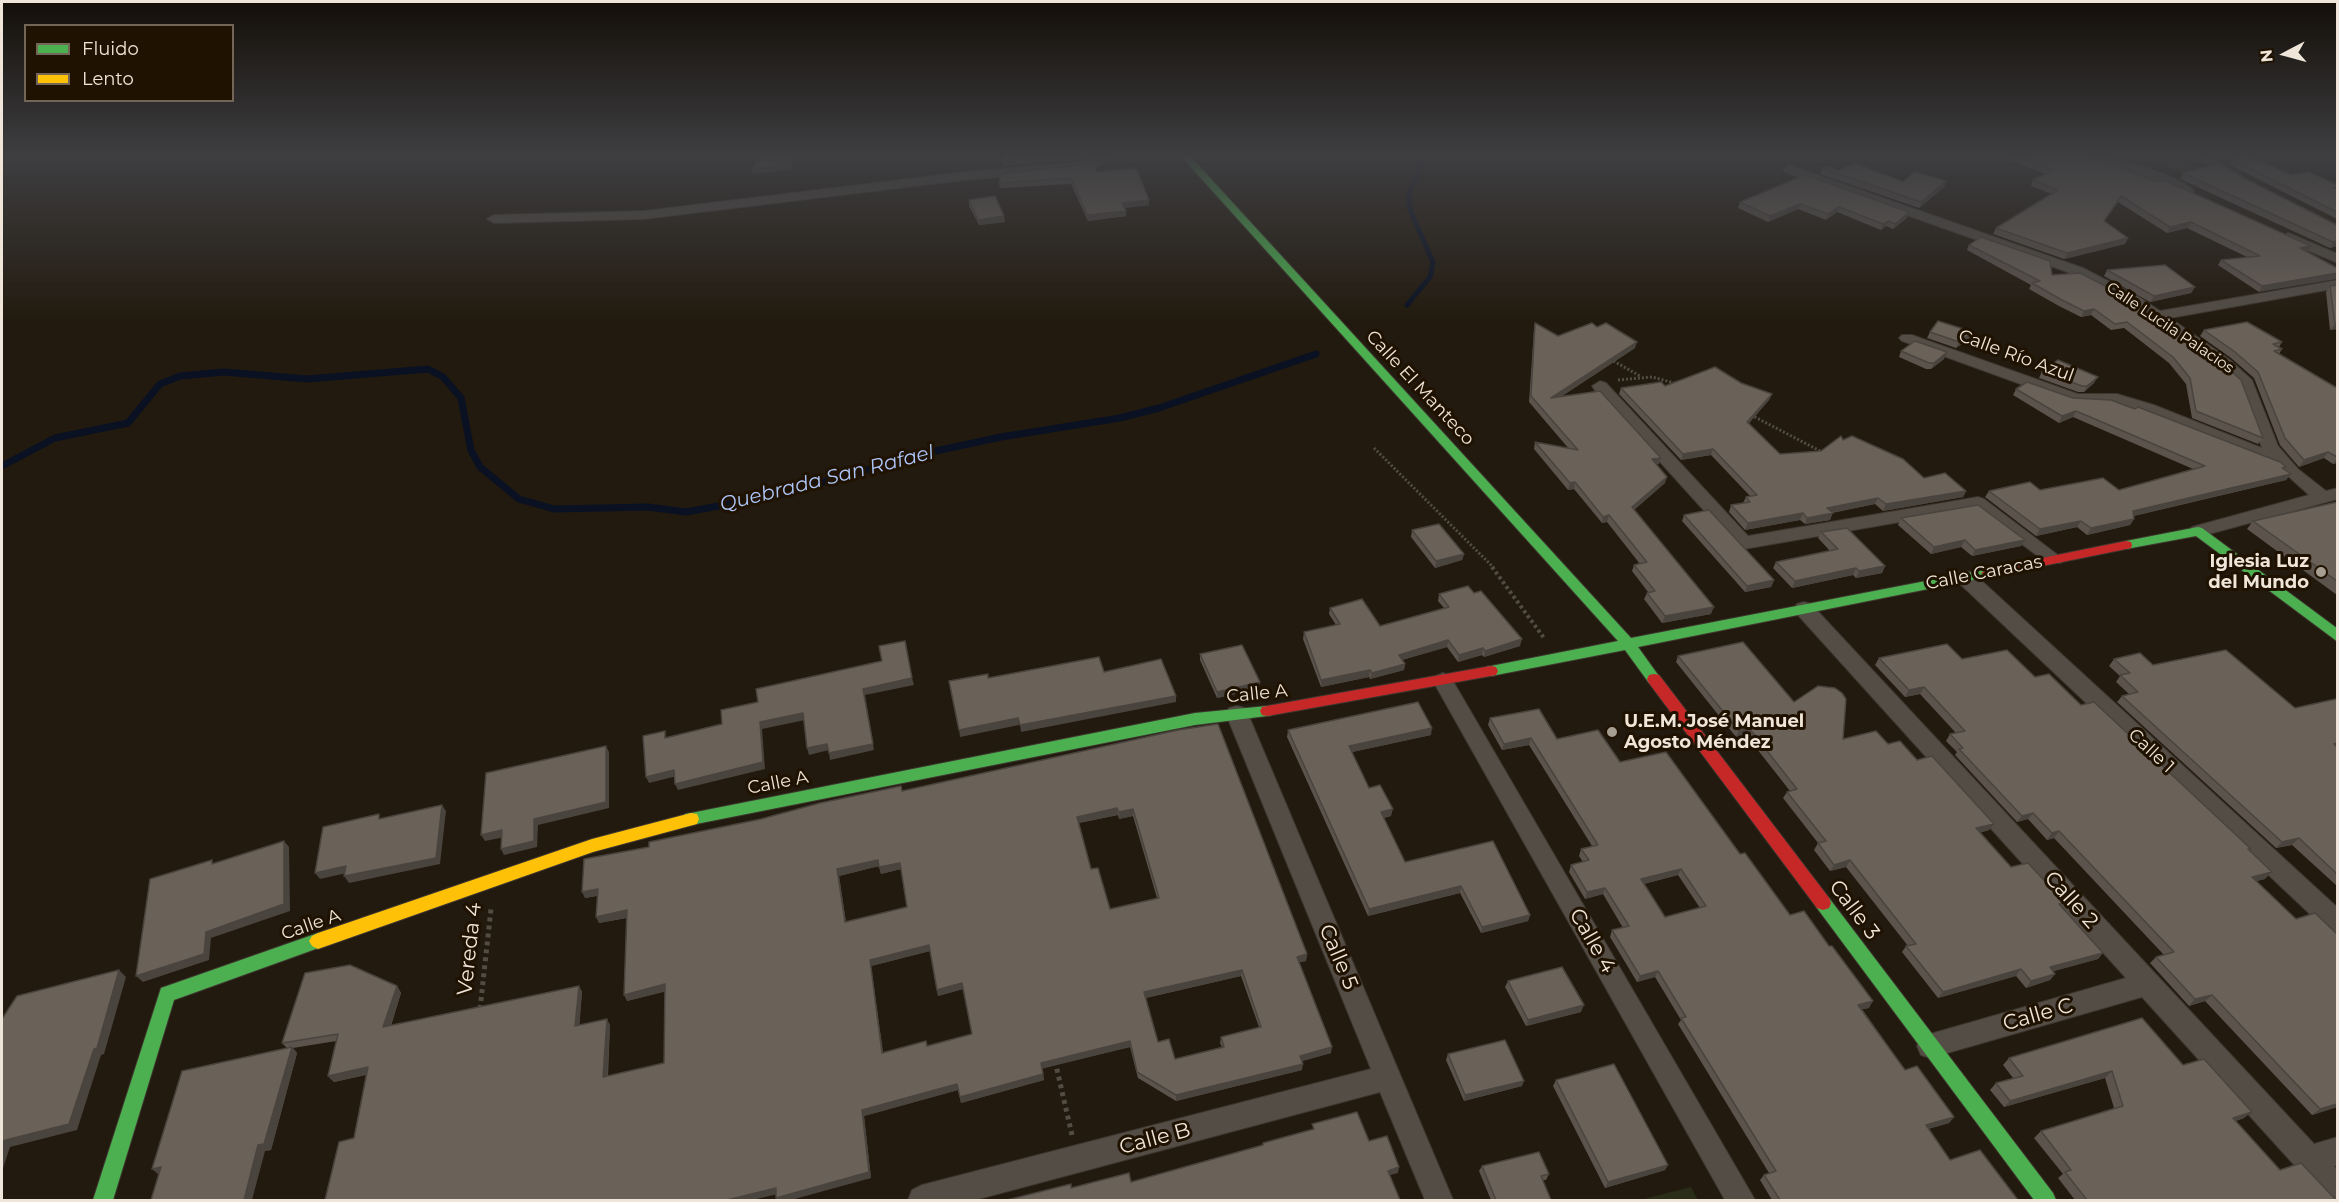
<!DOCTYPE html>
<html>
<head>
<meta charset="utf-8">
<style>
  body { margin:0 }
  #map { position:relative; width:2339px; height:1202px; overflow:hidden; background:#221a0e; font-family:Montserrat,sans-serif }
  canvas { display:block }
  .frame { position:absolute; inset:0; border:3px solid #efe5d9; pointer-events:none }
  .legend { position:absolute; left:24px; top:24px; width:210px; height:78px; box-sizing:border-box; background:#201201; border:2px solid #736657; margin:0; padding:8px 10px; list-style:none; font-size:18px; color:#efe5d9 }
  .legend li { display:flex; align-items:center; gap:12px; height:30px }
  .legend b { width:30px; border:2px solid #736657 }
  .north { position:absolute; left:2255px; top:24px; width:60px; height:60px; -webkit-text-stroke:4px #201201; paint-order:stroke; rotate:264deg; font-size:16px; font-weight:700; line-height:24px; text-align:center; color:#efe5d9 }
  .north::after { content:''; display:block; margin:auto; width:21px; height:27px; background:#efe5d9; clip-path:polygon(50% 0,100% 100%,50% 72%,0 100%) }
</style>
</head>
<body>
<div id="map">
<canvas width="2339" height="1202"></canvas>
<div class="frame"></div>
<ul class="legend">
<li><b style="height:8px;background:#4caf50"></b>Fluido</li>
<li><b style="height:8px;background:#ffc107"></b>Lento</li>
</ul>
<div class="north">N</div>
</div>
<script>
const g = document.querySelector('canvas').getContext('2d');
g.lineJoin = 'round';
function fill(path, color) { g.fillStyle = color; g.fill(path, 'evenodd'); }
function trace(path, color, width, dash) { g.strokeStyle = color; g.lineWidth = width; g.lineCap = dash ? 'butt' : 'round'; g.setLineDash(dash || []); g.stroke(path); }
function label(font, color, halo, rows, align = 'center') {
  g.font = font + ' Montserrat,sans-serif'; g.lineWidth = 6; g.setLineDash([]); g.textBaseline = 'middle'; g.strokeStyle = halo; g.fillStyle = color; for (const [text, x, y, turn = 0] of rows) {
    g.save(); g.translate(x, y); g.rotate((+turn || 0) * Math.PI / 180); g.textAlign = isNaN(turn) ? turn : align; if (halo) g.strokeText(text, 0, 0); g.fillText(text, 0, 0); g.restore();
  }
}
fill(new Path2D(`
  M2159,156h10l33,14 -16,5 -37,-16z
  M1691,1187l7,13h-58z`), '#2a2e18');
trace(new Path2D(`
  M1407,305l23,-28 3,-15 -23,-52 -1,-16 15,-38`), '#091123', 5);
trace(new Path2D(`
  M2,466l53,-28 73,-15 32,-39 20,-8 44,-4 83,7 121,-10 15,8 18,21 10,52 9,17 39,32 35,10 94,-2 38,5 97,-18 134,-39 84,-18 119,-19 39,-10 157,-54`), '#091123', 7);
const street = new Path2D(`
  M1098,156h16l-13,9 -23,5 -113,10 -321,39 -150,4 -7,-4 7,-4 150,-4 321,-39 113,-10z
  M2088,156c24,0 90,18 106,35l-6,4 -5,-1z
  M2191,156h16l35,20 -6,4 -4,-1z
  M1789,165l294,103 56,29 21,14 178,-31v8l-168,30 60,42 22,20 26,66 20,23 28,22 12,-3v11l-140,38 -6,-2 -3,-4 3,-4 117,-32 -32,-29 -135,-55 -26,-7 -46,-2 -168,-61 -3,-3 3,-3h10l166,59h39l37,11 108,43 -23,-63 -21,-19 -89,-63 -56,-29 -288,-102 -2,-3z
  M2288,233l50,21v9l-55,-23 -2,-3z
  M1600,381l6,2 142,153 230,-39 6,2 79,60 -2,4h-14l-72,-54 -231,40 -7,-2 -143,-158 -2,-3z
  M1965,571l7,1 366,336v27l-9,-3 -371,-350 -3,-5 3,-5z
  M1804,602l7,2 503,540 24,-7v28l-4,1 4,4v30h-12l-184,-203 -212,61 -9,-3 -4,-9 4,-9 9,-3 196,-56 -329,-364 -3,-5 3,-5z
  M1443,673l7,3 305,524h-30l-292,-519 3,-5z
  M1237,706l8,2 3,6 205,486h-28l-45,-108 -405,108h-67l4,-10 10,-5 449,-116 -145,-355 3,-6z`);
const fast = new Path2D(`
  M1181,156h9l441,482 357,-69 7,4 -7,4 -350,70 23,32 -2,4h-10l-24,-33 -134,26 -5,-1 -2,-4 2,-4 5,-1 127,-25z
  M2198,527l4,1 136,101v13l-142,-106 -70,13 -6,-4 6,-4z
  M1267,706l5,1 2,4 -2,4 -5,1 -72,9 -504,100 -6,-1 -2,-5 2,-5 6,-1 504,-100z
  M1823,896l6,2 224,295 3,7h-22l-217,-292 -2,-5 2,-5z
  M318,933l6,3 3,5 -3,5 -150,54 -61,200h-20l68,-212z`);
const slow = new Path2D(`
  M691,813l6,1 2,5 -2,5 -104,28 -275,97 -6,-3 -3,-5 3,-5 6,-3 274,-94z`);
const jam = new Path2D(`
  M2126,541l5,1 1,3 -1,3 -143,29 -7,-4 7,-4z
  M1491,666l5,1 2,4 -2,4 -229,41 -5,-1 -2,-4 2,-4 5,-1z
  M1654,674l5,1 170,223 2,5 -2,5 -6,2 -6,-2 -168,-225 -2,-4 2,-4z`);
trace(street, '#3d362f', 2);
trace(fast, '#3d362f', 2);
trace(slow, '#3d362f', 2);
trace(jam, '#3d362f', 2);
trace(new Path2D(`
  M1610,359l30,17
  M1618,380l34,-3 26,7
  M1751,415l73,38
  M1374,448l120,120`), '#524c44', 3, [2, 2]);
trace(new Path2D(`
  M1492,567l52,71`), '#524c44', 4, [3, 3]);
trace(new Path2D(`
  M480,1009l11,-100
  M1055,1061l17,74`), '#524c44', 5, [4, 4]);
fill(street, '#534d45');
fill(fast, '#4caf50');
fill(slow, '#ffc107');
fill(jam, '#c62828');
fill(new Path2D(`
  M1998,156h88l225,90 -4,6 -48,40 -41,-27 3,-5 26,-3 -60,-29 -20,5 -49,-31 -14,19 24,17 -3,6 -61,15 -71,-25 3,-6 56,-34 -21,-8 2,-6 13,-6z
  M2233,160l59,15 45,10v34l-107,-54z
  M1822,168l81,14 43,-1 -2,6 -25,21 -99,-34z
  M1096,172l53,33 -24,3 1,3v5l-38,5 -17,-37 -71,4 -1,-5z
  M2183,173l154,52v21l-7,2 -150,-69z
  M1805,175l102,43 -14,11 -7,-3 -5,4 -44,-18 -11,8 -28,-11 -30,13 -30,-14 2,-6z
  M969,200l36,22 -26,3 -10,-19z
  M1969,245l83,30 81,25 -1,3 131,135 -5,6 -66,-26 -6,-34 -17,-21 -45,-35 -13,2 -20,-15 -10,2 -22,-11 -30,-17 2,-4 -64,-35z
  M2107,270l88,17 -4,6 -41,9 -46,-26z
  M2330,286l7,43 -7,1 -4,-38z
  M1535,323l23,13 77,12 -73,48 97,68h-2l8,19 -31,27 77,104 -49,9 -18,-24 3,-6 1,-1 -16,-21 2,-6 6,-1 -33,-42 -5,1 -28,-34 -6,1 -34,-41 1,-7 34,7 -40,-47 5,-73z
  M2204,330l78,12 -3,5 3,2 -3,5 58,34v75l-4,1 -9,-6 -25,9 -19,-22 -26,-67 -23,-20 -31,-22z
  M1930,332l40,6 -14,10 -29,-10z
  M1901,351l43,8 -13,10h-5l-27,-12z
  M2042,371l52,12 -10,9h-6l-39,-14z
  M1741,383l31,11 -3,6 -20,23 31,31 41,-3 22,-11 81,38 42,13 -3,6 -80,14 -8,-7 -43,9 -2,7 -25,4 -5,-4 -55,10 -16,-18 2,-7 12,-2 3,-6 4,-1 -39,-41 -30,5 -62,-66 2,-6z
  M2016,389l57,9 211,71 7,5 -5,6 -152,36v3l-4,6 -43,10 -10,-8 -41,9 -51,-39 4,-6 130,-1 74,-21 -120,-52 -14,6 -46,-28z
  M2337,502v93l-90,-66 6,-8z
  M1684,515l90,65 -3,7 -26,5 -63,-71z
  M1901,518l124,22 -4,6 -49,10 -11,-9 -30,7 -33,-29z
  M1412,530l52,24 -2,6 -27,8 -24,-31z
  M1821,532l64,34 -3,7 -26,5 -3,-3 -61,13 -19,-20 3,-6 54,-11 -12,-13z
  M1439,594l81,52 -36,11 -2,-2 -24,7 -11,-15 -45,13 3,4 -1,6 -34,9 -1,-2 -48,10 -18,-48 1,-7 32,-7 -7,-11 1,-6 50,18 64,-18 -6,-7z
  M1200,654l59,35 -42,9 -17,-38z
  M1678,656l116,46 49,37 45,5 29,16 77,64 -5,6 -10,3 32,34 51,40 41,46 -5,6 -45,12 2,3 -5,6 -24,8 -10,-12 -78,22 -36,-46 4,-6h2l-62,-79 -16,4 -16,-21 4,-7 -35,-45 4,-6 3,-1 -44,-56 -10,2 -60,-75z
  M1879,658l83,1 73,18 46,28 168,146 16,28 -9,2 40,38 41,15v173l-25,8 -107,-114 -16,5 -39,-43 6,-6 8,-2 -110,-117 -7,2 -19,-21 -11,3 -62,-67 2,-3 -11,-11 4,-7 6,-1 -36,-39 -15,3 -30,-32z
  M2114,659l39,6 142,43 42,-8v186l-45,-41 -16,3 -159,-146 5,-6 7,-2 -13,-12 4,-6 -11,-10z
  M1490,718l67,21 63,23 120,92 50,61 79,93 -7,1 43,61 49,47 -5,6 -21,6 22,31 68,40h-246l-12,-20 4,-5 5,-2 -91,-149 3,-4 -26,-43 -18,5 -27,-45 2,-7 11,-2 -20,-34 -18,5 -16,-27 2,-7 12,-3 -4,-6 2,-7 11,-3 -63,-101 -27,5 -14,-25zM1678,875l22,33 -35,9 -21,-33z
  M1178,730l129,224 -1,7 -7,1 32,91 -29,8v9l-126,31 -38,-23 -8,-31 -88,21 2,12 -83,23 -3,-13 -94,26 7,62 -95,16 -422,-56 12,-63 -32,7 -6,-6 8,-35 -43,7 4,5 -26,97 -6,1 22,-103 -5,-5 115,-57 4,7 -10,33 188,-40 3,6 -3,33h31l-2,51 56,-13 1,-72 -38,10v-83l-28,5 -2,-27 -12,2 64,-51zM1118,815l1,4 14,-3 24,82 -47,11 -19,-40 -12,-46zM879,866l2,8 20,-5 6,38 -61,15 -7,-46zM930,951l8,45 25,-7 9,45 -45,12 -44,6 -12,-86zM1241,976l18,51 -38,10 -1,6 2,4 -47,12 -17,-17 -12,-44z
  M1288,730l143,5 -79,17 17,36 22,28 -7,2 21,44 125,53 -2,6 -47,12 -21,-40 -92,23 -81,-179z
  M1508,981l73,31 -55,14 -21,-39z
  M1448,1054l74,32 -58,15 -18,-41z
  M2009,1058l174,7 61,53 -8,3 44,49 56,30h-261l-17,-22 5,-4 -29,-36 7,-7 73,-23 -9,-30 -101,29 -14,-17 6,-7 17,-5 -10,-13z
  M1556,1080l112,85 -3,5 -60,18 -52,-102z
  M1482,1166l67,8 -3,6h-3l8,20h-60l-12,-29z`), '#5b534c');
fill(new Path2D(`
  M791,156l2,13 -40,5 -1,-5z
  M1055,156h34l-11,4 -75,6v-5z
  M1946,181l-2,6 -25,21 2,-6z
  M1149,200v5l-27,3v-5z
  M1800,204l-2,5 -30,13 2,-6z
  M1839,207l-2,5 -11,8 2,-6z
  M1126,211v5l-38,5 -1,-6z
  M1909,212l-2,6 -14,11 2,-5z
  M1004,216l1,6 -26,3 -1,-5z
  M1889,221l-3,5 -5,4 2,-6z
  M2191,222l-4,6 -20,5 3,-6z
  M2128,238l-3,6 -61,15 3,-6z
  M2337,241v5l-7,2 3,-6z
  M2311,246l-4,6 -11,2 4,-6z
  M2337,273v6l-78,13 3,-6z
  M2195,287l-4,6 -41,9 4,-6z
  M2094,309l-3,6 -10,2 3,-6z
  M2335,324h2v5l-7,1z
  M1973,332l-3,6 -14,10 3,-6z
  M1637,342l-2,6 -85,56 1,-6z
  M1947,352l-3,7 -13,10 3,-6z
  M2098,377l-4,6 -10,9 3,-6z
  M1772,394l-3,6 -24,28 2,-6z
  M2076,411l-3,6 -14,6 3,-7z
  M1713,449l-2,6 -30,5 2,-6z
  M2328,452l-4,6 -25,9 5,-7z
  M1661,458l-2,6 -9,2 2,-7z
  M2337,458v5l-4,1z
  M2291,474l-5,6 -158,37 5,-6z
  M1667,477l-2,6 -35,30 2,-6z
  M1575,482l-1,7 -6,1 2,-7z
  M1966,491l-3,6 -80,14 3,-7z
  M1878,498l-3,6 -51,10 3,-6z
  M1803,513l-3,7 -55,10 3,-7z
  M1833,513l-3,7 -25,4 2,-6z
  M1609,515l-2,7 -5,1 1,-6z
  M2134,519l-4,6 -43,10 4,-7z
  M2081,521l-4,6 -41,9 4,-7z
  M1965,540l-4,7 -30,7 3,-7z
  M2025,540l-4,6 -49,10 3,-6z
  M1464,554l-2,6 -27,8 1,-7z
  M1885,566l-3,7 -26,5 3,-7z
  M1856,568l-3,7 -61,13 3,-7z
  M1774,580l-3,7 -26,5 2,-6z
  M1714,607l-3,7 -49,9 3,-7z
  M1522,639l-2,7 -36,11 1,-6z
  M1448,640l-1,7 -49,14 1,-6z
  M1483,648l-1,7 -24,7 1,-7z
  M1405,664l-1,6 -34,9 2,-6z
  M1370,670l-1,7 -48,10v-7z
  M912,678l2,7 -49,10 9,55 -44,10 -1,-7 34,-64z
  M1260,682l-1,7 -42,9v-6z
  M1924,687l-4,7 -15,3 4,-7z
  M1176,696v6l-155,30 -1,-7z
  M803,713l2,7 -43,9 3,40 -87,21 -3,-6 85,-62z
  M1018,718l1,7 -59,12 -1,-7z
  M1432,728l-1,7 -83,18 1,-7z
  M1749,728l-3,7 -10,2 3,-6z
  M1531,738l-2,7 -27,5 2,-6z
  M827,744l2,6 -20,5 -2,-7z
  M606,746l3,6v56l-71,17 -1,22 -33,8 -3,-6 33,-30z
  M674,770l3,6 -28,7 -3,-6z
  M442,805l4,6 -6,53 -91,19 -5,-7z
  M1117,808l1,7 -40,8 -1,-6z
  M1133,809v7l-14,3v-7z
  M1393,809l-2,7 -11,2 1,-6z
  M2033,813l-5,6 -11,3 5,-6z
  M1994,824l-5,6 -18,5 5,-7z
  M502,830l3,7 -20,4 -4,-6z
  M2059,831l-5,7 -7,2 5,-7z
  M2299,838l-7,7 -16,3 6,-6z
  M284,841l5,6 1,64 -79,27 -2,22 -66,22 -7,-6 70,-44z
  M878,860l1,6 -40,10 8,53 -2,-7 -8,-53z
  M1850,860l-4,7 -16,4 4,-6z
  M900,863l1,6 -20,5 -2,-7z
  M346,866l5,6 -31,7 -5,-6z
  M1681,869l-3,6 -40,10 3,-6z
  M2272,872l-7,7 -19,5 6,-7z
  M1461,886l-1,7 -92,23 1,-7z
  M1605,888l-2,6 -18,5 2,-7z
  M598,889l3,6 -16,3 -3,-6z
  M627,910l3,7 -31,6 -3,-6z
  M1530,915l-2,6 -47,12 1,-6z
  M929,945l1,6 -59,15 12,93 -1,-6 -12,-93z
  M2103,953l-5,6 -54,15 6,-7z
  M1307,954l-1,7 -10,2 1,-6z
  M2021,969l-5,7 -78,22 5,-6z
  M119,970l7,7 -22,77 -3,1 -24,75 -67,17 -8,24v-30z
  M1242,970l-1,6 -97,22v-6z
  M1658,971l-3,6 -18,5 3,-6z
  M2055,974l-5,6 -24,8 5,-7z
  M962,983l1,6 -25,7 -1,-6z
  M665,984l3,7 -41,10 -3,-6z
  M397,986l4,7 -13,40 -5,-6z
  M579,986l3,6 -3,40 -4,-6z
  M2212,995l-7,6 -16,5 6,-7z
  M1873,1001l-4,7 -15,3 4,-6z
  M1584,1005l-3,7 -55,14 2,-6z
  M607,1019l3,6 -3,58 -4,-6z
  M1130,1041v6l-89,22v-6z
  M292,1047l5,6 -26,97 -6,1 -13,49h-8l14,-55z
  M1332,1047l-1,6 -32,9 1,-6z
  M1303,1064l-1,6 -126,31v-6z
  M368,1067l5,6 -39,9 -6,-6z
  M2112,1071l-7,7 -101,29 6,-6z
  M1043,1074l1,6 -83,23 -1,-6z
  M1524,1081l-2,5 -58,15 1,-6z
  M957,1084l1,6 -94,26 7,62 -80,22h-14l-1,-2 86,-88z
  M2337,1104v3l-25,8 8,-6z
  M2252,1112l-8,6 -19,6 8,-6z
  M1954,1117l-5,6 -28,8 5,-6z
  M1668,1165l-3,5 -60,18 3,-6z
  M161,1167l-2,8 -7,-6z
  M1399,1167l-1,6 -12,3 2,-5z
  M776,1188l2,6 -26,6h-25z`), '#4a443e');
const building = new Path2D(`
  M760,156h31l1,8 -40,5z
  M1003,156h52l-52,5z
  M2016,156h70l69,25h11l145,65 -11,2 37,20v5l-75,13 -41,-26 39,-4 -69,-34 -21,5 -49,-31 -17,25 24,17 -61,15 -71,-25 62,-38 -25,-10 21,-10z
  M2245,156h4l43,19 17,-3 28,13v2l-3,1 3,1v23l-104,-52z
  M1096,163v9l40,-4 13,32 -27,3 4,8 -39,4 -16,-37 -72,5 2,-9z
  M1854,163l49,19 12,-10 31,9 -25,21 -99,-34 5,-2 11,5z
  M2216,164l121,61v16l-4,1 -150,-69z
  M1805,175l104,37 -14,12 -6,-3 -6,3 -44,-17 -11,7 -28,-10 -30,12 -30,-14z
  M995,196l9,20 -26,4 -9,-20z
  M1981,237l69,24 2,14 28,-2 51,26 2,1 -3,1 48,34 4,-1 39,28 20,18 22,58 -67,-27 -6,-33 -17,-21 -46,-35 -12,2 -21,-15 -10,2 -22,-11 -30,-17 8,-2 -71,-36z
  M2165,265l30,22 -41,9 -47,-26z
  M2337,285v39h-2l-5,-38z
  M1938,321l35,11 -14,10 -29,-10z
  M2247,322l35,20 -9,2 9,5 -8,2 63,37v69l-9,-5 -24,8 -19,-22 -27,-66 -23,-20 -31,-22z
  M1535,323l23,13 34,-13 5,4 9,-4 31,19 -86,56 49,-7 61,67 -9,1 15,18 -35,30 82,100 -49,9 -18,-23 8,-2 -21,-26 13,-3 -38,-47 -6,2 -28,-35 -5,1 -35,-41 43,8 -47,-54z
  M1915,341l32,11 -13,11h-5l-28,-12z
  M2058,360l40,17 -11,9h-5l-40,-15z
  M1715,367l26,16 31,11 -25,28 33,32 41,-3 20,-15 2,4 9,-4 51,23 21,19 21,-5 21,18 -80,13 -8,-6 -51,10 6,5 -26,5 -4,-5 -55,10 -17,-18 19,-3 -4,-5 11,-2 -44,-46 -30,5 -62,-66 40,-6 4,4z
  M2027,382l46,16 38,2 24,9 3,-2 142,55 6,5 -4,1 9,6 -158,37 1,8 -43,9 -10,-7 -41,8 -51,-38 41,-9 10,8 63,-12 16,12 86,-24 -129,-55 -14,5 -46,-27z
  M2337,502v79l-84,-60z
  M1978,505l47,35 -50,10 -10,-10 -31,7 -33,-29z
  M1709,510l65,70 -27,6 -63,-71z
  M1439,524l25,30 -28,7 -24,-31z
  M1847,528l38,38 -26,5 -3,-3 -61,13 -19,-19 62,-13 -17,-17z
  M1468,586l6,7 7,-2 41,48 -37,12 -2,-3 -24,7 -11,-15 -49,15 6,9 -33,9 -2,-3 -49,10 -17,-48 36,-8 -10,-16 32,-9 18,27 69,-19 -10,-13z
  M905,641l7,37 -49,11 10,55 -44,9 -2,-9 -20,4 -4,-35 -43,9 3,40 -88,22 -1,-14 -28,7 -3,-41 22,-5v7l57,-14 -1,-14 37,-8 -2,-13 126,-28 -3,-15z
  M1743,642l51,60 24,-16 17,2 7,5 4,6 -3,40 33,-8 12,13 12,-3 17,19 15,-4 62,68 -18,4 35,39 17,-4 37,40 -6,1 44,49 -53,14 5,7 -24,7 -10,-12 -78,23 -37,-46 10,-2 -66,-84 -16,5 -16,-22 8,-2 -39,-49 10,-3 -48,-61 -10,3 -61,-75z
  M1947,644l15,15 45,-9 28,27 14,-3 32,31 13,-3 157,147h-3l24,23 -20,5 44,42 19,-6 22,21v170l-17,5 -108,-114 -17,4 -39,-42 18,-5 -115,-121 -7,2 -19,-20 -11,3 -63,-67 4,-1 -13,-14 15,-3 -41,-44 -15,3 -30,-32z
  M1242,645l18,37 -43,10 -17,-38z
  M2226,650l69,58 41,-9 1,1v43l-3,1 3,3v127l-38,-36 -17,4 -160,-146 16,-4 -18,-17 10,-2 -16,-14 26,-6 13,12z
  M1099,657l5,15 57,-13 15,37 -156,29 -2,-7 -59,12 -10,-49 39,-7v4z
  M1418,702l14,26 -83,18 20,42 11,-3 13,24 -12,3 24,50 88,-21 37,74 -48,12 -21,-41 -92,23 -81,-179z
  M1539,709l18,30 41,-9 22,32 46,-10 74,102 5,-1 45,62 14,-4 25,35h3l41,55 -15,4 47,65 12,-4 37,51 -28,8 24,35 30,-10 38,50h-238l-16,-25 12,-4 -95,-153 5,-1 -28,-46 -18,5 -28,-46 17,-4 -24,-38 -18,4 -16,-27 18,-5 -8,-11 17,-4 -67,-107 -27,6 -14,-26zM1681,869l25,37 -41,11 -24,-38z
  M1218,724l89,230 -10,3 35,90 -32,9 3,8 -127,31 -39,-23 -7,-31 -89,22 2,11 -83,23 -3,-13 -95,26 7,62 -93,26v-10l-49,12h-402l14,-58 15,-4 14,-71 -40,9 10,-42 -56,9 23,-70 45,-8 47,21 -14,41 196,-41 -4,40 32,-7 -4,58 61,-14 1,-79 -41,11 3,-85 -31,7 2,-28 -16,3 2,-33 65,-12v-5l112,-23 59,-16 81,-17 1,5 276,-61zM1117,808l2,4 14,-3 26,89 -49,11 -12,-41 -7,1 -14,-52zM878,860l1,7 21,-4 7,44 -62,15 -8,-53zM929,945l8,45 25,-7 10,51 -45,12 -1,-5 -44,12 -12,-93zM1242,970l19,57 -40,10 3,10 -49,12 -6,-20 -11,3 -14,-50z
  M606,746v56l-72,17v22l-33,8 1,-19 -21,5 5,-62z
  M442,805l-6,53 -92,18 2,-10 -31,7 8,-46 56,-13v5z
  M284,841v63l-78,28 -2,22 -68,22 14,-97 62,-19v4z
  M1562,967l22,38 -56,15 -20,-39z
  M119,970l-22,78 -3,1 -25,75 -67,17v2v-124l15,-23z
  M2142,1018l41,47 21,-6 48,53 -19,6 47,52 21,-7 35,37h-249l-22,-28 6,-2 -30,-39 82,-25 -11,-35 -102,30 -14,-18 27,-7 -14,-18z
  M1505,1040l19,41 -59,14 -17,-41z
  M292,1047l-28,97 -6,1 -14,55h-93l10,-33 -9,2 30,-98z
  M1614,1064l54,101 -60,17 -52,-102z
  M1357,1112l12,29 18,-5 12,31 -11,4 12,29h-393l64,-16v4l58,-15 2,9 132,-37v-2l51,-14 -2,-5z
  M1539,1152l10,22 -8,2 10,24h-55l-14,-34z`);
fill(building, '#6a6158');
trace(building, '#4a443e', 1.5);
const sky = g.createLinearGradient(0, 0, 0, 325);
sky.addColorStop(0, '#130e08');
sky.addColorStop(0.48, '#3e3e41');
sky.addColorStop(1, '#3e3e4100');
g.fillStyle = sky;
g.fillRect(0, 0, 2339, 325);
for (const [x, y, r, color] of [
  [2321,572,6,"#a79e92"],
  [1612,732,6,"#a79e92"]
]) { const dot = new Path2D(); dot.arc(x, y, r, 0, 2 * Math.PI); g.fillStyle = color; g.fill(dot); trace(dot, '#201201', 2); }
label('15px', '#efe5d9', '#201201', [
  ["Calle Lucila Palacios",2170,328,34]
]);
label('18px', '#efe5d9', '#201201', [
  ["Calle Río Azul",2016,356,20],
  ["Calle El Manteco",1420,388,47],
  ["Calle Caracas",1984,573,-11],
  ["Calle A",1257,694,-6],
  ["Calle 1",2151,751,43],
  ["Calle A",778,783,-11],
  ["Calle A",311,925,-19]
]);
label('bold 18px', '#efe5d9', '#201201', [
  ["Iglesia Luz",2309,562],
  ["del Mundo",2309,583],
  ["U.E.M. José Manuel",1624,722,"left"],
  ["Agosto Méndez",1624,743,"left"]
], 'right');
label('italic 20px', '#adc7fa', '#201201', [
  ["Quebrada San Rafael",827,479,-14]
]);
label('21px', '#efe5d9', '#201201', [
  ["Calle 2",2071,900,48],
  ["Calle 3",1854,910,53],
  ["Calle 4",1592,941,60],
  ["Vereda 4",470,949,-84],
  ["Calle 5",1338,957,67],
  ["Calle C",2038,1015,-16],
  ["Calle B",1155,1139,-15]
]);
</script>
</body>
</html>
